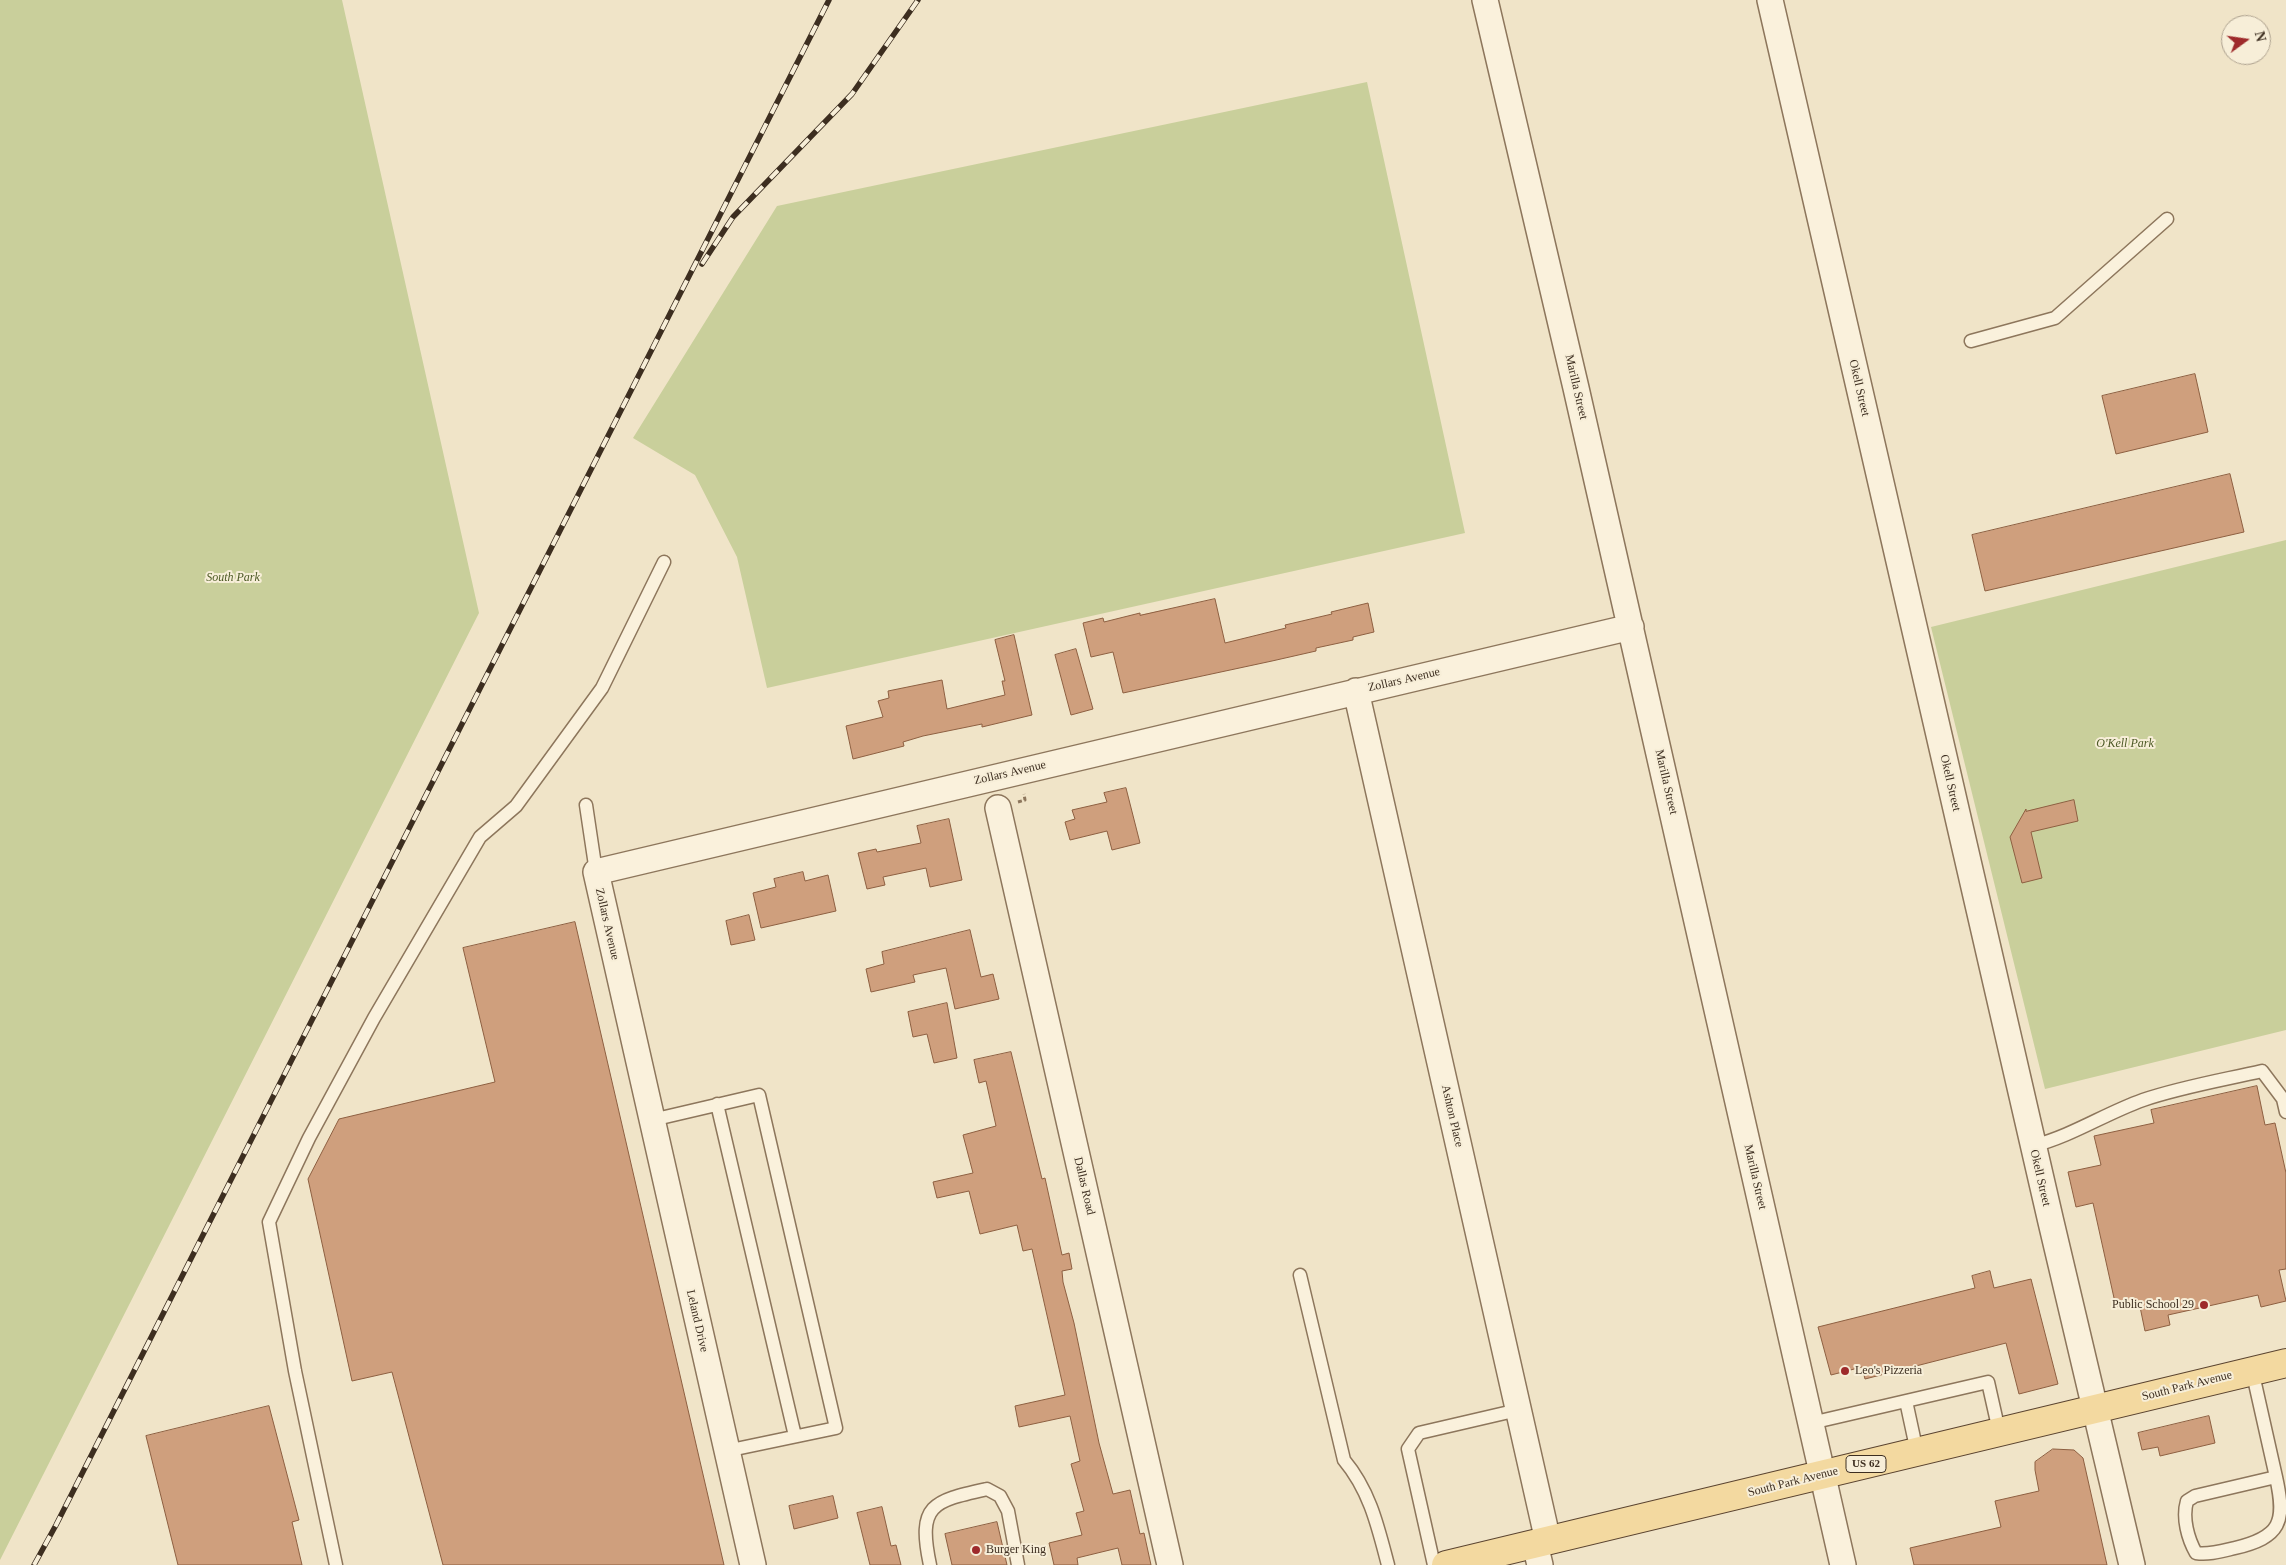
<!DOCTYPE html>
<html>
<head>
<meta charset="utf-8">
<style>
  body { margin:0 }
  #map { position:relative; width:2286px; height:1565px; overflow:hidden; background:#f0e4c8; font-family:Georgia,serif }
  canvas { display:block }
  .north { position:absolute; left:2221px; top:15px; width:50px; height:50px; box-sizing:border-box; background:#f7eed8; border:1px solid #ada18e; border-radius:50%; rotate:76deg; font-size:14px; font-weight:700; line-height:20px; text-align:center; color:#3d2e20 }
  .north::after { content:''; display:block; margin:auto; width:18px; height:22px; background:#9e2a2b; clip-path:polygon(50% 0,100% 100%,50% 72%,0 100%) }
</style>
</head>
<body>
<div id="map">
<canvas width="2286" height="1565"></canvas>
<div class="north">N</div>
</div>
<script>
const g = document.querySelector('canvas').getContext('2d');
g.lineJoin = 'round';
function fill(path, color) { g.fillStyle = color; g.fill(path, 'evenodd'); }
function trace(path, color, width, dash) { g.strokeStyle = color; g.lineWidth = width; g.lineCap = dash ? 'butt' : 'round'; g.setLineDash(dash || []); g.stroke(path); }
function label(font, color, halo, rows, align = 'center') {
  g.font = font + ' Georgia,serif'; g.lineWidth = 4; g.setLineDash([]); g.textBaseline = 'middle'; g.strokeStyle = halo; g.fillStyle = color; for (const [text, x, y, turn = 0] of rows) {
    g.save(); g.translate(x, y); g.rotate((+turn || 0) * Math.PI / 180); g.textAlign = isNaN(turn) ? turn : align; if (halo) g.strokeText(text, 0, 0); g.fillText(text, 0, 0); g.restore();
  }
}
fill(new Path2D(`
  M0,0h342l137,613 -479,947z
  M1367,82l98,451 -698,155 -30,-131 -42,-82 -62,-37 144,-232z
  M2286,540v490l-241,59 -114,-462z`), '#c9cf9b');
const building = new Path2D(`
  M2195,374l13,58 -92,22 -14,-58z
  M2230,474l14,58 -259,59 -13,-56z
  M1215,599l10,44 61,-15 -1,-3 47,-11 -1,-2 37,-9 6,29 -21,5v3l-37,8v3l-44,10 -149,32 -10,-41 -22,5 -8,-34 20,-5 1,4 36,-9v2z
  M1014,635l18,80 -50,12v-3l-59,12 -20,6 1,4 -51,13 -7,-33 37,-9 -5,-16 11,-3 -1,-7 54,-11 5,29 58,-14 -3,-14h3l-10,-41z
  M1076,649l17,60 -22,6 -16,-60z
  M1126,788l14,55 -28,7 -5,-19 -37,9 -5,-18 10,-3 -3,-9 35,-8 -3,-9z
  M2074,800l4,21 -47,11 11,46 -20,5 -12,-46 16,-28v2z
  M949,819l13,61 -32,7 -4,-19 -43,9 2,8 -18,4 -9,-36 18,-4 1,3 44,-9 -4,-17z
  M803,872l2,9 23,-6 8,36 -75,17 -8,-35 23,-6 -2,-8z
  M749,915l6,25 -24,5 -5,-24z
  M575,922l149,643h-281l-51,-193 -40,9 -44,-202 31,-60 156,-37 -32,-134z
  M970,930l11,47 12,-3 6,25 -44,10 -9,-41 -33,7 2,7 -44,10 -5,-23 18,-5 -2,-12z
  M947,1003l10,55 -23,5 -7,-29 -14,3 -5,-25z
  M1011,1052l31,127 3,-1 17,77 7,-2 3,16 -10,2 1,11 11,41 25,120 14,51 17,-4 10,44 4,-1 7,32h-29l-4,-17 -41,10 1,7h-24l-5,-22 33,-8 -6,-22 8,-2 -13,-47 9,-3 -10,-45 -51,11 -4,-21 50,-11 -33,-146 -9,2 -6,-26 -37,9 -11,-43 -32,7 -4,-16 40,-9 -10,-38 33,-9 -10,-45 -7,2 -5,-23z
  M2257,1086l8,39 10,-2 11,50v96l-7,1 7,31 -25,6 -3,-12 -90,20 2,10 -25,6 -6,-29 -23,5 -23,-104 -17,4 -8,-35 33,-7 -7,-29 60,-13 -3,-13z
  M1990,1271l4,17 37,-9 27,105 -39,10 -13,-51 -141,36 -3,-12 -31,8 -13,-48 157,-39 -3,-12z
  M269,1406l30,114 -7,2 10,43h-124l-32,-129z
  M2209,1416l6,27 -55,13 -2,-9 -16,3 -4,-17z
  M2053,1449l21,1 9,8 24,107h-193l-4,-17 91,-21 -6,-26 44,-10 -4,-21v-8z
  M833,1496l5,22 -44,11 -5,-23z
  M882,1507l9,39 5,-1 5,20h-31l-13,-52z
  M997,1522l10,43h-55l-7,-31z`);
fill(building, '#cf9f7d');
trace(building, '#8d5f41', 1);
const lane = new Path2D(`
  M1971,341l84,-23 112,-99
  M586,805l10,67
  M717,1104l78,332
  M652,1120l107,-25 77,333 -110,23
  M2033,1146c41,-11 71,-32 110,-46 38,-13 80,-20 119,-29l21,28 3,13
  M1300,1275l44,185c26,31 34,67 44,105
  M2252,1370l24,107c10,45 5,60 -41,71 -13,3 -26,7 -39,5 -8,-14 -14,-35 -9,-52l8,-5 81,-19
  M1906,1401l11,51
  M1811,1423l177,-41 11,49
  M336,1565l-41,-194 -26,-149 40,-84 65,-120 106,-181 36,-31 86,-118 62,-126
  M930,1565c-13,-61 3,-64 57,-76l13,7 8,15 10,54
  M1434,1565l-26,-116 11,-16 99,-23`);
const street = new Path2D(`
  M1485,0l91,388 267,1177
  M1770,0l281,1222 81,343
  M1356,691l192,850
  M998,808l172,757
  M1535,1544l5,21
  M753,1565l-157,-693 1035,-245`);
const primary = new Path2D(`
  M1446,1565l840,-202`);
trace(lane, '#8d765c', 15);
trace(street, '#8d765c', 28);
trace(primary, '#5b4430', 30);
trace(new Path2D(`
  M1018,802l7,-2 -1,-6`), '#8d765c', 3, [4, 2.5]);
trace(lane, '#faf1dc', 12);
trace(street, '#faf1dc', 25);
trace(primary, '#f3d9a0', 28);
const rail = new Path2D(`
  M702,264l31,-47 119,-123 66,-94
  M34,1565l22,-40 773,-1525`);
trace(rail, '#3d2e20', 5.5);
trace(rail, '#f7eed8', 4, [11]);
for (const [x, y, r, color] of [
  [2204,1305,5,"#9e2a2b"],
  [1845,1371,5,"#9e2a2b"],
  [976,1550,5,"#9e2a2b"]
]) { const dot = new Path2D(); dot.arc(x, y, r, 0, 2 * Math.PI); g.fillStyle = color; g.fill(dot); trace(dot, '#f7eed8', 2); }
for (const [x, y, w] of [
  [1866,1464,40]
]) { const box = new Path2D(); box.roundRect(x - w / 2, y - 8.5, w, 17, 4); g.fillStyle = '#f7eed8'; g.fill(box); trace(box, '#3d2e20', 1); }
label('bold 11px', '#3d2e20', null, [
  ["US 62",1866,1464]
]);
label('12px', '#3d2e20', '#f7eed8', [
  ["Marilla Street",1576,387,77],
  ["Okell Street",1859,388,77],
  ["Zollars Avenue",1404,680,-13],
  ["Zollars Avenue",1010,773,-13],
  ["Marilla Street",1666,782,77],
  ["Okell Street",1950,783,77],
  ["Zollars Avenue",607,924,77],
  ["Ashton Place",1452,1116,77],
  ["Marilla Street",1755,1177,77],
  ["Okell Street",2040,1178,77],
  ["Dallas Road",1084,1186,77],
  ["Leland Drive",697,1321,77],
  ["South Park Avenue",2187,1386,-14],
  ["South Park Avenue",1793,1482,-14]
]);
label('italic 12px', '#4d5a26', '#f7eed8', [
  ["South Park",233,578],
  ["O'Kell Park",2125,744]
]);
label('12px', '#3d2e20', '#f7eed8', [
  ["Public School 29",2194,1305,"right"],
  ["Leo's Pizzeria",1855,1371],
  ["Burger King",986,1550]
], 'left');
</script>
</body>
</html>
